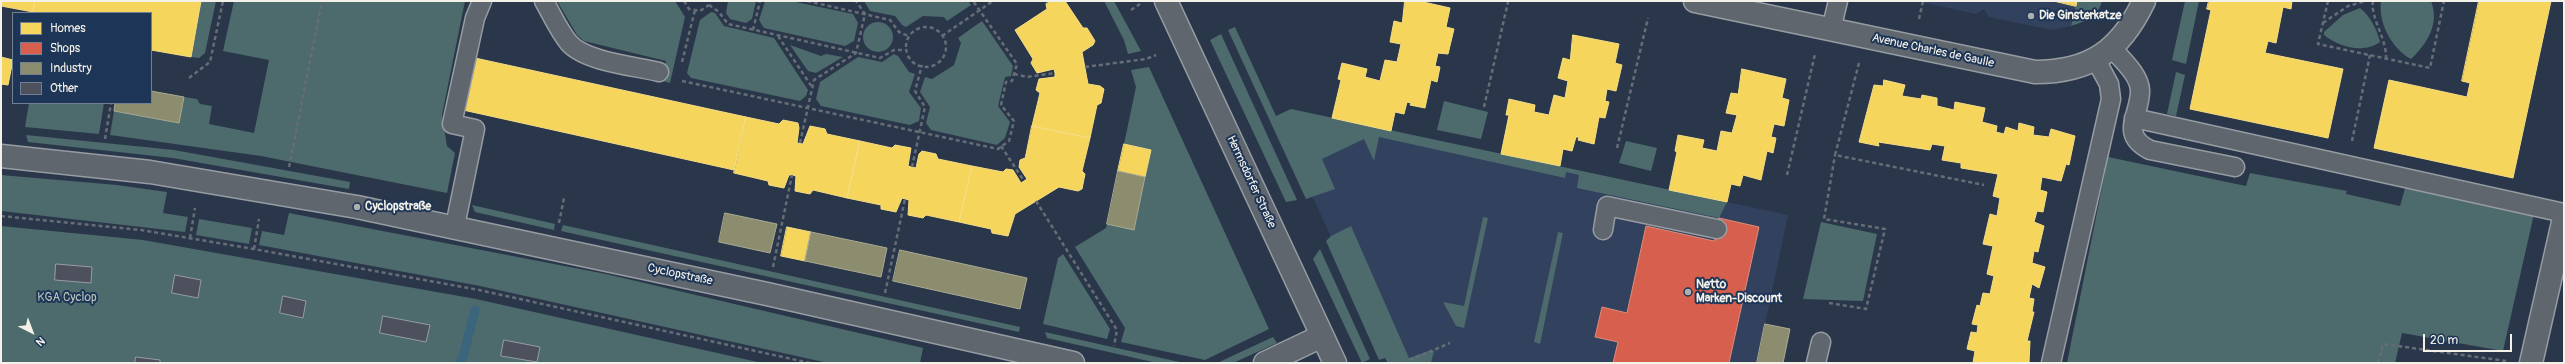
<!DOCTYPE html>
<html>
<head>
<meta charset="utf-8">
<style>
  body { margin:0 }
  #map { position:relative; width:2565px; height:364px; overflow:hidden; background:#2a374a; font-family:Pangolin,sans-serif }
  canvas { display:block }
  .frame { position:absolute; inset:0; border:2px solid #f4f1e8; pointer-events:none }
  .legend { position:absolute; left:12px; top:12px; width:140px; height:92px; box-sizing:border-box; background:#1d3557; border:1px solid #738091; margin:0; padding:5px 7px; list-style:none; font-size:12px; color:#f4f1e8 }
  .legend li { display:flex; align-items:center; gap:8px; height:20px }
  .legend b { width:20px; border:1px solid #738091 }
  .north { position:absolute; left:12px; top:312px; width:40px; height:40px; -webkit-text-stroke:3px #1d3557; paint-order:stroke; rotate:138deg; font-size:11px; font-weight:700; line-height:16px; text-align:center; color:#f4f1e8 }
  .north::after { content:''; display:block; margin:auto; width:14px; height:18px; background:#f4f1e8; clip-path:polygon(50% 0,100% 100%,50% 72%,0 100%) }
  .scale { position:absolute; left:2423px; top:334px; width:89px; height:18px; box-sizing:border-box; border:2px solid #f4f1e8; border-top:0; padding-left:5px; font-size:12px; line-height:14px; white-space:nowrap; color:#f4f1e8; -webkit-text-stroke:3px #1d3557; paint-order:stroke }
</style>
</head>
<body>
<div id="map">
<canvas width="2565" height="364"></canvas>
<div class="frame"></div>
<ul class="legend">
<li><b style="height:11px;background:#f6d55c"></b>Homes</li>
<li><b style="height:11px;background:#d6604d"></b>Shops</li>
<li><b style="height:11px;background:#8c8c6e"></b>Industry</li>
<li><b style="height:11px;background:#4d515e"></b>Other</li>
</ul>
<div class="north">N</div>
<div class="scale">20 m</div>
</div>
<script>
const g = document.querySelector('canvas').getContext('2d');
g.lineJoin = 'round';
function fill(path, color) { g.fillStyle = color; g.fill(path, 'evenodd'); }
function trace(path, color, width, dash) { g.strokeStyle = color; g.lineWidth = width; g.lineCap = dash ? 'butt' : 'round'; g.setLineDash(dash || []); g.stroke(path); }
function label(font, color, halo, rows, align = 'center') {
  g.font = font + ' Pangolin,sans-serif'; g.lineWidth = 4; g.setLineDash([]); g.textBaseline = 'middle'; g.strokeStyle = halo; g.fillStyle = color; for (const [text, x, y, turn = 0] of rows) {
    g.save(); g.translate(x, y); g.rotate((+turn || 0) * Math.PI / 180); g.textAlign = isNaN(turn) ? turn : align; if (halo) g.strokeText(text, 0, 0); g.fillText(text, 0, 0); g.restore();
  }
}
fill(new Path2D(`
  M1916,1h138l22,5 -5,20 -19,4 -63,-13 -5,-8 -8,5z
  M1291,109l497,106 -31,148h-369l-112,-247z`), '#32415d');
fill(new Path2D(`
  M201,1h15l-11,52 -6,5 -8,-1z
  M234,1h231l-23,114 5,31 8,7 -8,40 -186,-37 -151,-21 4,-24 65,12 5,-26 13,2 3,5 12,2 -3,18 45,9 15,-73 -46,-9z
  M557,1h118l10,16 -15,66 -7,-2 3,-20 -82,-20 -7,-6z
  M728,1h28l-4,18 -6,4 -16,-4 -4,-6z
  M765,1h26l62,13 5,9 -4,18 -9,5 -81,-18 -5,-8z
  M864,1h104l3,4 -24,16 -3,-4 -21,-1 -17,11 -4,-2 -7,-9 -25,-5z
  M1104,1h10l27,50 -13,3 -4,-14z
  M2077,1h25c-4,16 -16,20 -31,25z
  M2185,1h14l-13,63 -14,-4z
  M2381,1h50c9,23 -4,43 -20,58 -19,-10 -33,-36 -30,-58z
  M2360,8c10,8 17,21 20,34 -17,12 -41,5 -56,-7v-3l19,-17z
  M711,12l4,1 9,13 50,12 34,52 -2,6 -6,5 -109,-23 -4,-5 13,-53z
  M982,21l31,45 -2,10 -6,1 -7,29 12,16 -5,16 -8,7 -66,-15 -5,-7 4,-16 -10,-15 5,-15 7,2 22,-14 7,-22 -3,-5z
  M863 37a15 15 0 1 1 30 0a15 15 0 1 1-30 0Z
  M1235,27l41,89 15,-7 436,93 -8,16 -142,-30 2,-13 -13,-3 -1,6 -186,-41 -5,24 -10,-22 -42,20 13,30 -29,10 -78,-169z
  M1221,34l76,166 -11,2 -76,-162z
  M790,45l31,11 5,-2 17,3 -27,16 -8,-2z
  M894,54l4,2 11,16 6,2 -6,18 12,16 -2,13 -9,4 -89,-19 -5,-7 4,-17 38,-25 24,5z
  M1149,67l120,262 -64,31 -84,-18 4,-14 -50,-81 31,-19 1,-4 27,5 17,-79 -27,-6 12,-57 -5,-17z
  M2176,72l9,3 -9,41 -9,-2z
  M1444,101l44,11 -7,27 -44,-9z
  M29,103h75l-5,31 -74,-7z
  M26,135l148,15 176,32 -1,7 -176,-31 -145,-16z
  M1626,141l31,7 -6,23 -32,-8z
  M2108,157l138,29 4,-13 97,18 -1,3 54,12 6,-21 128,29 -31,137 -101,-18 -7,30h-328z
  M1,175l116,10 50,7 -4,21 25,4 -3,15 -184,-21z
  M472,205l83,19 -1,6 -79,-18z
  M289,213l317,61 317,74 -3,15h-92l-348,-77 -221,-41 3,-14 22,4z
  M1483,217l5,1 -24,110 -8,-2 -13,-24 21,4z
  M199,219l53,9 -3,16 -53,-9z
  M1821,222l56,12 -14,67 -60,-2z
  M563,225l457,102 -1,5 -458,-101z
  M1,226l142,14 333,59 286,64h-761z
  M1351,226l58,132 22,-8 3,1 -3,12h-43l-3,-5 -6,2 -53,-119 5,-5z
  M1558,232l5,1 -23,111 -6,-2z
  M1320,249l50,110 -8,4 -49,-104z
  M1063,254l47,75 -3,10 -64,-15 15,-66z
  M1045,332l139,31h1h-28l-110,-25z
  M1273,337l4,6 -44,20h-16z`), '#4d6a6c');
const homes = new Path2D(`
  M1,1h34l-2,11 -32,-6z
  M35,1h166l-10,56 -40,-7v-37h-112l-6,-1z
  M1052,1h13l18,27h4l8,13 -2,4 -11,7 6,32 12,2 4,3 -3,14 -4,2 -7,33 -58,-12 8,-33 -4,-3 3,-11 16,-2v-4l-1,-4 -17,4 -6,-10 2,-4 -18,-29 32,-21 -1,-5z
  M1405,1h14l31,7 -4,19 8,2 -6,25 -10,-1 -3,13 5,1 -3,15 -6,-2 -6,28 -15,-3 1,-2 -4,-1 -3,12 -9,-2 -4,19 -59,-13 9,-38 -3,-1 4,-16 25,6 -2,8 15,4 5,-21 12,2 4,-18 -11,-2 4,-21 8,2z
  M2054,1h23l-1,5z
  M2209,1h83l-1,8 -8,-2 -7,36 -8,-2 -3,12 78,16 -15,69 -138,-29 21,-99 -4,-1z
  M2479,1h72l-38,177 -139,-30 15,-68 78,17 3,-14 -8,-2z
  M1573,35l46,9 -4,19 7,2 -6,26 -9,-2 -2,12 4,1 -4,16 -6,-1 -5,27 -16,-4 1,-3h-3l-4,14 -9,-2 -3,17 -59,-12 8,-39h-3l3,-16 26,6 -1,7 15,3 5,-20 11,3 3,-17 -10,-3 5,-20 7,2z
  M1,57l12,3 -5,25 -7,-1z
  M475,58l271,59 -12,53 -271,-60z
  M1742,69l44,10 -4,19 7,2 -5,26 -10,-2 -3,13 5,1 -3,15 -6,-2 -6,29 -18,-5 -3,11 -9,-2 -4,18 -58,-12 8,-38 -2,-1 3,-16 26,5 -2,8 15,3 4,-20 11,2 5,-18 -11,-2 5,-20 7,1z
  M1884,80l21,5 -3,11 19,3 1,-4 15,3v8l17,4 1,-8 30,6 -3,14 15,4 -1,6 8,2 2,-7 12,4 1,-8 15,4 -1,8 16,2 2,-8 24,7 -6,29 -3,-1 -5,17 -19,-4 -2,13 7,2 -4,20 -6,-1 -3,11 10,4 -6,26 -4,-1 -2,12 13,4 -6,21 -7,-4 -3,14 5,1 -2,13h2l-7,29h3l-1,22h-56l2,-12 -8,-2 4,-17 6,1 1,-8 -6,-1 5,-19 3,1 3,-13 7,1 4,-18 -7,-2 6,-28 -10,-2 7,-30 7,2 3,-18 -7,-2 5,-22 -37,-6v-5l-19,-3 3,-14 -13,-2 -2,6 -52,-8 1,4 -20,-4 15,-57 9,1z
  M746,117l33,7 4,-4 15,3 1,5 -2,15 6,1 7,-18 15,3 2,5 33,7 -13,57 -34,-8 -3,4 -15,-3 1,-15 -4,-1h-3l-5,13 -15,-3 -1,-4 -34,-8z
  M1032,126l58,12 -8,33 3,3 -3,15 -4,2 -19,-4 -44,27 -7,22 -16,-3 -1,-4 -32,-7 13,-56 31,6 3,-3 7,1 8,13 6,-4 -8,-12 1,-7 5,-2z
  M860,141l32,7 3,-3 16,3 -3,18 8,2 3,-14 3,-3 14,3 2,5 34,7 -13,56 -33,-7 -3,3 -15,-3 1,-15 -7,-2 -6,14 -15,-3v-4l-34,-7z
  M1124,144l27,6 -6,27 -27,-6z
  M787,227l24,5 -6,29 -24,-5z`);
fill(homes, '#f6d55c');
trace(homes, '#f5dd86', 1);
const shops = new Path2D(`
  M1719,218l40,9 -30,136h-116l5,-21 -23,-5 7,-30 25,6 19,-87 68,15z`);
fill(shops, '#d6604d');
trace(shops, '#df8c7c', 1);
const industry = new Path2D(`
  M151,91l33,6 -5,26 -65,-12 1,-8h36z
  M1118,171l27,6 -11,53 -27,-6z
  M725,213l52,11 -7,29 -51,-11z
  M811,232l76,16 -6,29 -76,-16z
  M900,250l127,28 -7,31 -127,-28z
  M1765,324l25,5 -7,34h-26z`);
fill(industry, '#8c8c6e');
trace(industry, '#abaa93', 1);
trace(new Path2D(`
  M459,363l4,-6 12,-47`), '#3b647d', 9);
const building = new Path2D(`
  M56,264l36,3 -1,16 -36,-3z
  M175,275l26,5 -3,18 -26,-5z
  M283,296l23,5 -3,17 -23,-5z
  M383,316l47,9 -4,17 -46,-9z
  M504,340l36,7 -3,15 -36,-6z
  M136,357l24,3v3h-25z`);
fill(building, '#4d515e');
trace(building, '#979ca3', 1);
const lane = new Path2D(`
  M544,1c8,14 15,30 25,42 17,19 66,23 90,29
  M1831,30l7,-29
  M2112,48c9,11 27,26 28,42 1,24 -22,44 10,60l85,17
  M2134,118l430,95
  M455,226l20,-97 -23,-5 23,-106 7,-17
  M1603,230l4,-24 110,23
  M1816,363l5,-21
  M2051,363l60,-264 -2,-15 -13,-24`);
const street = new Path2D(`
  M1695,1l340,71c55,0 85,-21 109,-71
  M1,156l149,16 207,35 410,87 306,69
  M1265,363l57,-27
  M2531,363l33,-145`);
const secondary = new Path2D(`
  M1166,1l169,362`);
trace(lane, '#979ca3', 21);
trace(street, '#979ca3', 25);
trace(secondary, '#979ca3', 25);
trace(new Path2D(`
  M684,1l5,8 11,2 9,-6 1,-4
  M807,1l83,19 9,12 9,4
  M2328,1l-10,43 112,24 14,-67
  M2373,1c-3,17 14,37 13,58
  M709,5l10,7 9,12 152,34 14,-8h11
  M1131,10l9,-6
  M1919,19l4,-18
  M2323,23l25,-17 18,-5
  M906 47a20 20 0 1 1 40 0a20 20 0 1 1-40 0Z
  M753,30l7,-29
  M778,36l34,51
  M942,36l51,-35
  M682,62l13,-52
  M1859,63l-24,92 149,30
  M1085,67l61,-8 10,-4
  M1014,74l13,3 28,-4
  M189,78l21,-16 13,-61
  M682,81l316,68 11,-8 5,-20 -13,-16 5,-23 6,-1 5,-17 -44,-63
  M1484,107l24,-105
  M105,139l6,-36
  M2352,141l18,-86
  M800,143l14,-63 42,-27 9,-39 -9,-13
  M1001,146l23,35
  M1617,148l31,-130
  M289,167l33,-166
  M912,167l13,-60 -10,-16 7,-26
  M1787,175l28,-121
  M1036,201l81,129 -3,16
  M1,216l140,14 113,19 225,41 331,73
  M559,223l5,-25
  M190,238l5,-30
  M254,249l5,-30
  M773,267l19,-92
  M885,293l20,-94
  M1829,303l37,6 19,-80 -61,-10 11,-64
  M1403,363l47,-20
  M2378,363l5,-19 123,17`), '#666d76', 2.5, [4, 3]);
trace(lane, '#60666e', 18);
trace(street, '#60666e', 22);
trace(secondary, '#60666e', 22);
for (const [x, y, r, color] of [
  [2031,16,4,"#adb0b1"],
  [357,207,4,"#adb0b1"],
  [1688,292,4,"#adb0b1"]
]) { const dot = new Path2D(); dot.arc(x, y, r, 0, 2 * Math.PI); g.fillStyle = color; g.fill(dot); trace(dot, '#1d3557', 1.5); }
label('bold 12px', '#f4f1e8', '#1d3557', [
  ["Die Ginsterkatze",2039,16],
  ["Cyclopstraße",365,207],
  ["Netto",1696,285],
  ["Marken-Discount",1696,299]
], 'left');
label('12px', '#f4f1e8', '#1d3557', [
  ["Avenue Charles de Gaulle",1933,51,12],
  ["Hermsdorfer Straße",1251,182,65],
  ["Cyclopstraße",680,275,12]
]);
label('12px', '#bbc5be', '#1d3557', [
  ["KGA Cyclop",67,298]
]);
</script>
</body>
</html>
